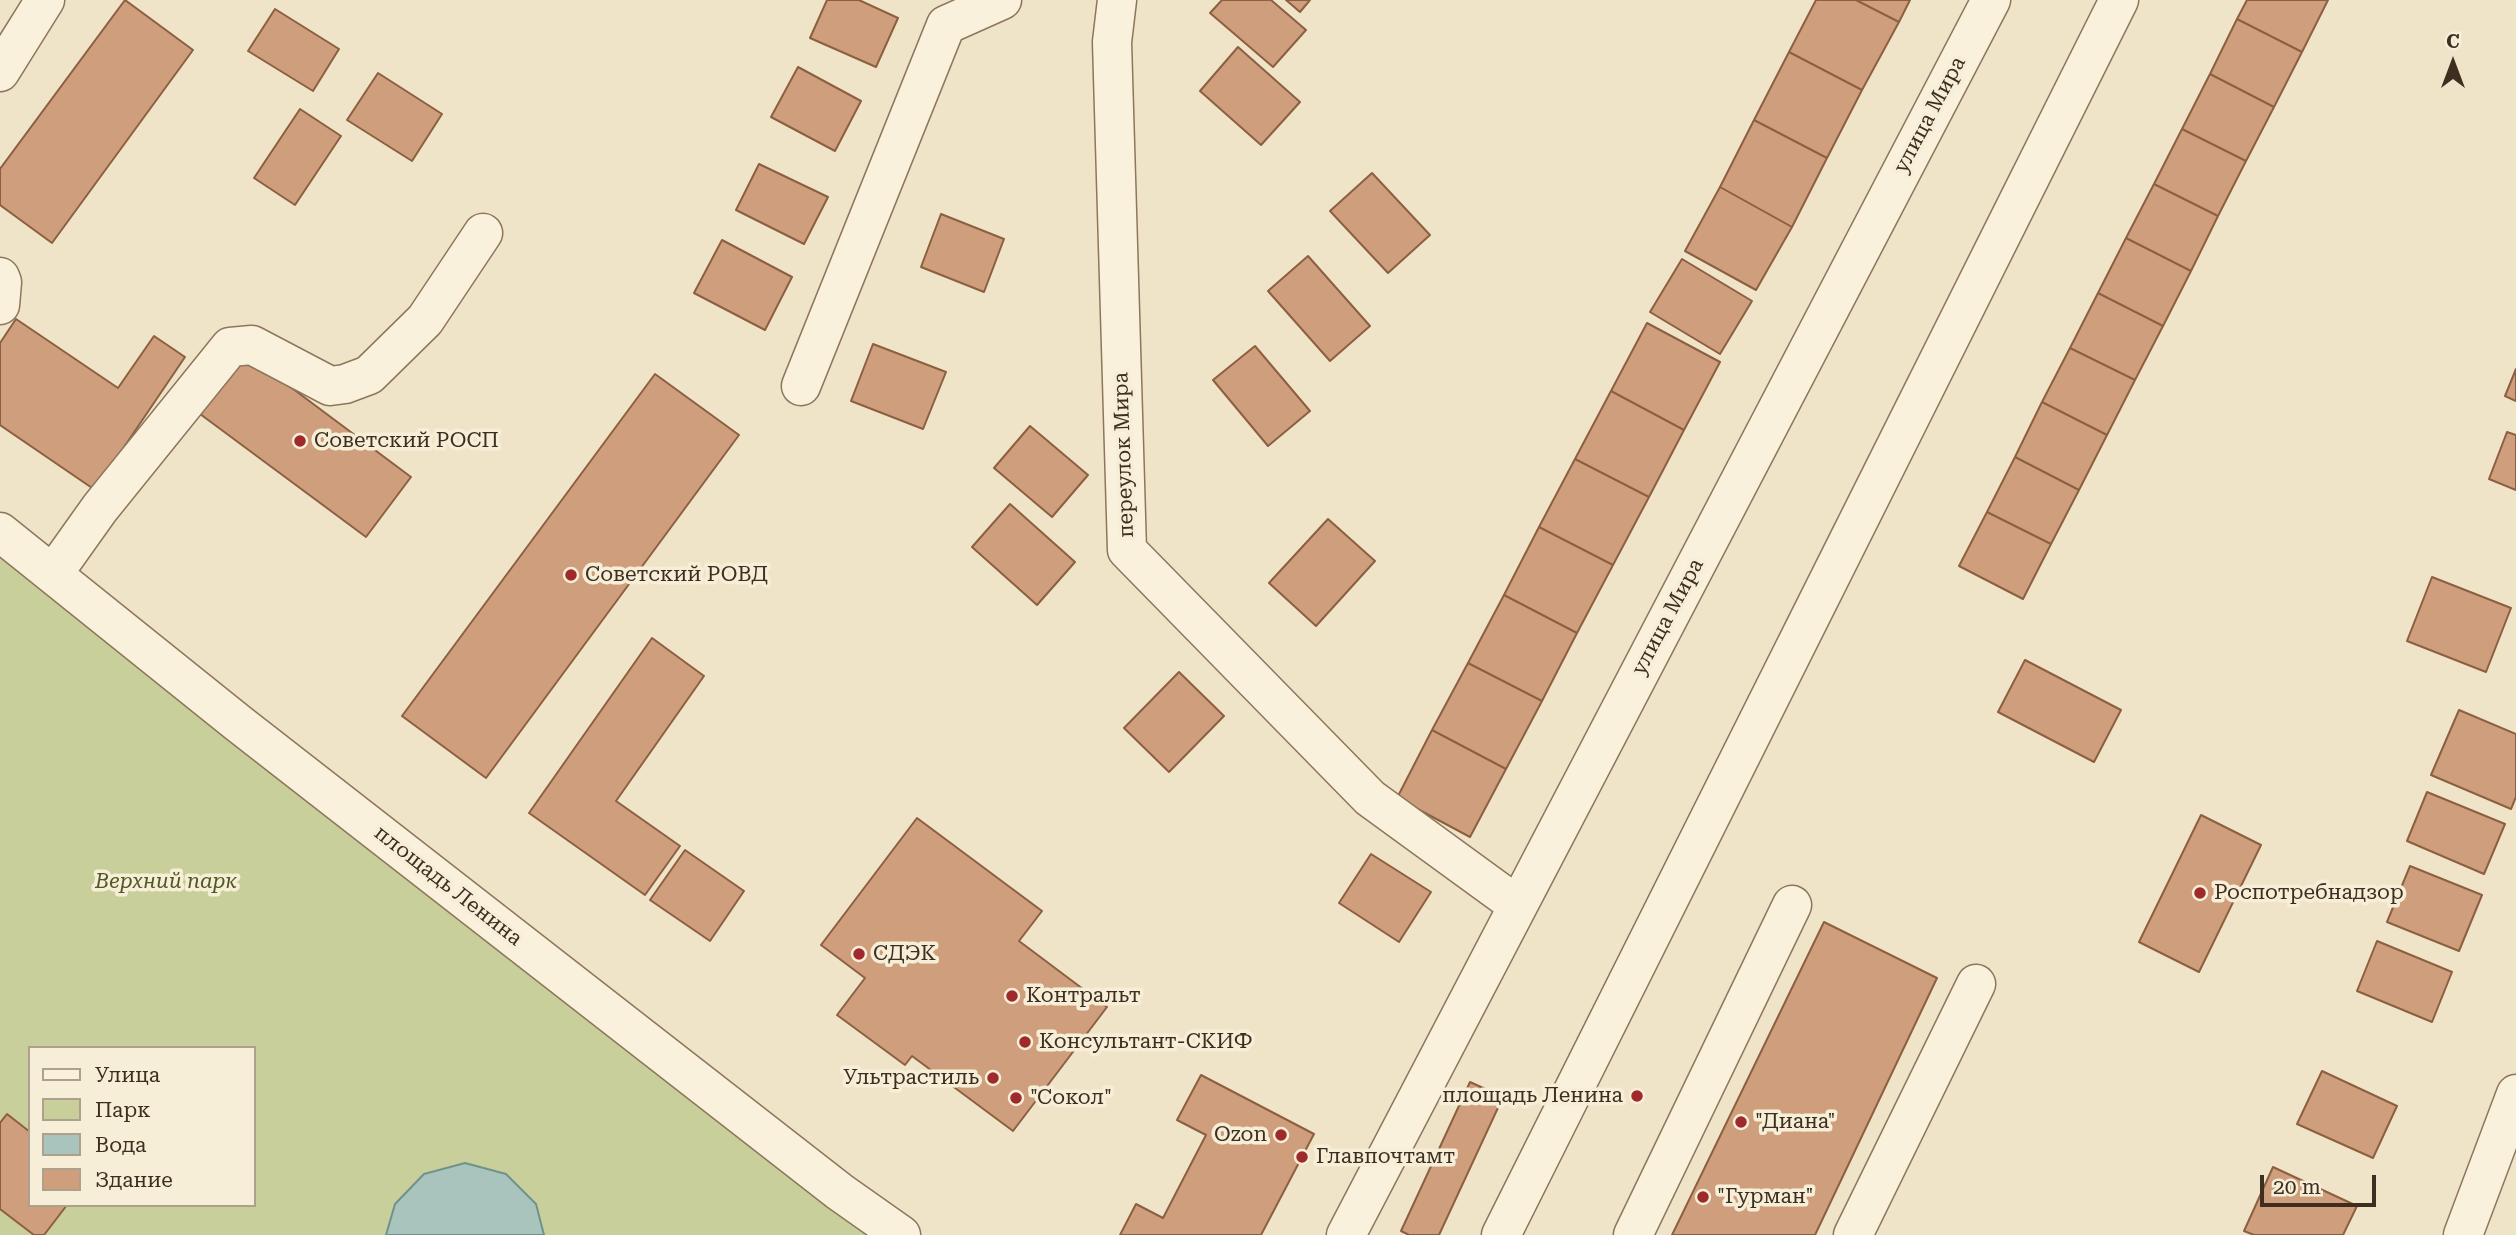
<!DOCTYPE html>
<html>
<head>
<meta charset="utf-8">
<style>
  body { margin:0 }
  #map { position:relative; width:2516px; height:1235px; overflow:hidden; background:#f0e4c8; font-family:"Roboto Serif",serif }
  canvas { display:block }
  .legend { position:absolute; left:28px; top:1046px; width:228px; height:161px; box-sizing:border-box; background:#f7eed8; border:2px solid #ada18e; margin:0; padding:9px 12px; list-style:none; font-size:21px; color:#3d2e20 }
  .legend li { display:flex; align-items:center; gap:14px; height:35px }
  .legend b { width:35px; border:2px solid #ada18e }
  .north { position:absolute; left:2418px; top:28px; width:70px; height:70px; -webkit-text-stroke:5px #f7eed8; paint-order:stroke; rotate:0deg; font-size:19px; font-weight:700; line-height:28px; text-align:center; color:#3d2e20 }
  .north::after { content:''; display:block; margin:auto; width:24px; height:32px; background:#3d2e20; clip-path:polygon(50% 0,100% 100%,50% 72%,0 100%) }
  .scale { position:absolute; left:2260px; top:1175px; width:116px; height:32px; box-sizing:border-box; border:4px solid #3d2e20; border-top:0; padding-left:9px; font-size:21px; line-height:24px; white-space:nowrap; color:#3d2e20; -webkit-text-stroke:5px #f7eed8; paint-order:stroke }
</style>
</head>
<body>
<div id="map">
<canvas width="2516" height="1235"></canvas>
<ul class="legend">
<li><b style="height:9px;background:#faf1dc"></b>Улица</li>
<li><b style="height:19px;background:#c9cf9b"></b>Парк</li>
<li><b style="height:19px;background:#a9c4bc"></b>Вода</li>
<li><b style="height:19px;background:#cf9f7d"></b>Здание</li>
</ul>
<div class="north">С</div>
<div class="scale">20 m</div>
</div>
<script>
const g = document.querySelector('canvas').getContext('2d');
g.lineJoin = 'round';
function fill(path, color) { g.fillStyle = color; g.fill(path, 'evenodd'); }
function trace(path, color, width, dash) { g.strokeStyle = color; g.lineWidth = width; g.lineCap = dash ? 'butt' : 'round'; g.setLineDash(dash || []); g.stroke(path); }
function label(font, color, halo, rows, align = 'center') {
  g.font = font + ' "Roboto Serif",serif'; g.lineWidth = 7; g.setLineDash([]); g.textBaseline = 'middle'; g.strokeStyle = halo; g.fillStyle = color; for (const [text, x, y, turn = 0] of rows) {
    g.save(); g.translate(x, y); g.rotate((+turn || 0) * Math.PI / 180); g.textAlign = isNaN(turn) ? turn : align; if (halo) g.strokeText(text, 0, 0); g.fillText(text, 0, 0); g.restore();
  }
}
fill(new Path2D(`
  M0,540l874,695h-874zM30,1048h224v157h-224z`), '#c9cf9b');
const water = new Path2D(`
  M465,1163l41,11 30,30 8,31h-158l9,-31 29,-30z`);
fill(water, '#a9c4bc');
trace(water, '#6f938a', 2);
const building = new Path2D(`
  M125,0l68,50 -141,193 -52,-38v-36z
  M827,0h32l39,18 -22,49 -66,-29z
  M1222,0h49l35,30 -33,37 -63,-54z
  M1286,0h24l-10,12z
  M1816,0h40l43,22 -37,68 -73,-38z
  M1856,0h54l-11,22z
  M2247,0h81l-26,52 -65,-33z
  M275,9l64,40 -26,42 -65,-40z
  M2237,19l65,33 -28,55 -64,-33z
  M1238,47l62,55 -39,43 -61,-54z
  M1789,52l73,38 -35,68 -73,-38z
  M798,67l63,34 -26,50 -64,-34z
  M378,73l64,41 -30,47 -65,-41z
  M2210,74l64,33 -28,54 -64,-32z
  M300,109l41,27 -46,69 -41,-27z
  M1754,120l73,38 -35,69 -72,-40z
  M2182,129l64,32 -28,55 -64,-32z
  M759,164l69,33 -24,47 -68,-34z
  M1372,173l58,62 -42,38 -58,-62z
  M2154,184l64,32 -27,55 -65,-33z
  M1720,187l72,40 -36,63 -71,-39z
  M941,214l63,25 -20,53 -63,-25z
  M2126,238l65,33 -28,55 -65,-33z
  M722,240l70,37 -27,53 -71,-37z
  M1308,256l62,70 -40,35 -62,-70z
  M1682,259l70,42 -32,53 -70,-42z
  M2098,293l65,33 -28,54 -65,-32z
  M16,319l102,69 36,-52 31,21 -90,133 -95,-65v-82z
  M1647,323l73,39 -36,68 -73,-39z
  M873,344l73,28 -23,57 -72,-28z
  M1255,346l55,65 -42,35 -55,-66z
  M2070,348l65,32 -28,55 -65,-33z
  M241,350l170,127 -45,60 -170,-126z
  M2516,369v32l-11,-5z
  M655,374l84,61 -253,343 -84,-62z
  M1611,391l73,39 -35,67 -74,-38z
  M2042,402l65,33 -28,55 -64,-33z
  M1030,426l58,49 -36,42 -58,-49z
  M2507,432l9,3v55l-27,-11z
  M2015,457l64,33 -28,54 -64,-32z
  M1575,459l74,38 -36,68 -74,-38z
  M1010,504l65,58 -38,43 -65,-58z
  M1987,512l64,32 -28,55 -64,-33z
  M1328,519l47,42 -59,65 -47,-43z
  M1539,527l74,38 -36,68 -73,-38z
  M2432,577l79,31 -25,64 -79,-31z
  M1504,595l73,38 -35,68 -74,-38z
  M652,638l52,38 -88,125 64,45 -35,49 -116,-82z
  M2025,660l96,50 -27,52 -96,-50z
  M1468,663l74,38 -36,68 -74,-39z
  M1179,672l45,44 -55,56 -45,-44z
  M2459,710l57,24v63l-5,12 -80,-34z
  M1432,730l74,39 -36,68 -73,-39z
  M2427,792l78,32 -21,50 -77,-33z
  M2201,815l60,30 -62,127 -60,-30z
  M917,818l125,93 -23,30 88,66 -94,124 -101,-75 -7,9 -68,-50 28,-37 -44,-33z
  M685,850l59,41 -34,50 -60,-41z
  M1371,854l60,38 -32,50 -60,-39z
  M2410,866l72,29 -23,56 -72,-29z
  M1824,922l113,56 -122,257h-143z
  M2377,941l75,31 -20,50 -75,-31z
  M2322,1071l75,35 -24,52 -76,-34z
  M1201,1075l113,59 -53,101h-141l16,-31 27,14 43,-83 -29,-15z
  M1470,1082l33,15 -64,138h-30l-8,-4z
  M7,1114l23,18v73h37l-23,30h-10l-34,-26v-86z
  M2273,1167l84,39 -14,29h-89l-10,-4z`);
fill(building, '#cf9f7d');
trace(building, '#8d5f41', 2);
const minor = new Path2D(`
  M1117,0l-5,42 15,508 243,248 147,107
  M0,72l45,-72
  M0,277l2,5 -2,23
  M801,386l145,-361 56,-25
  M0,532l238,191 602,469 61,43
  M53,574l47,-66 130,-161 22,-2 78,41 15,-2 24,-9 56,-55 58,-87
  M1346,1235l645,-1235
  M1501,1235l618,-1235
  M1633,1235l159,-330
  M1853,1235l123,-251
  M2463,1235l53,-141`);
trace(minor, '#8d765c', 41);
trace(minor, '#faf1dc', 38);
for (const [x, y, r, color] of [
  [300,441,7,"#9e2a2b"],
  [571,575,7,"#9e2a2b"],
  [2200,893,7,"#9e2a2b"],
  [859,954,7,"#9e2a2b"],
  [1012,996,7,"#9e2a2b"],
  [1025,1042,7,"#9e2a2b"],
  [993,1078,7,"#9e2a2b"],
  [1637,1096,7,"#9e2a2b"],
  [1016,1098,7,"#9e2a2b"],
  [1741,1122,7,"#9e2a2b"],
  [1281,1135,7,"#9e2a2b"],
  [1302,1157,7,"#9e2a2b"],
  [1703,1197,7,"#9e2a2b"]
]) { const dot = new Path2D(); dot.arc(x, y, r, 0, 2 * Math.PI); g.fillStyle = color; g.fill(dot); trace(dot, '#f7eed8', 2.5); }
label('21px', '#3d2e20', '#f7eed8', [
  ["улица Мира",1930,115,-62],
  ["переулок Мира",1124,455,-92],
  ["улица Мира",1668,617,-62],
  ["площадь Ленина",448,886,38]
]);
label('21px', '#3d2e20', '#f7eed8', [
  ["Советский РОСП",314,441],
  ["Советский РОВД",585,575],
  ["Роспотребнадзор",2214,893],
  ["СДЭК",873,954],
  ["Контральт",1026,996],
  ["Консультант-СКИФ",1039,1042],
  ["Ультрастиль",979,1078,"right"],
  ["площадь Ленина",1623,1096,"right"],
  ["\"Сокол\"",1030,1098],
  ["\"Диана\"",1755,1122],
  ["Ozon",1267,1135,"right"],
  ["Главпочтамт",1316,1157],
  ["\"Гурман\"",1717,1197]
], 'left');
label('italic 21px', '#4d5a26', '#f7eed8', [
  ["Верхний парк",166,882]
]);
</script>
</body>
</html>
